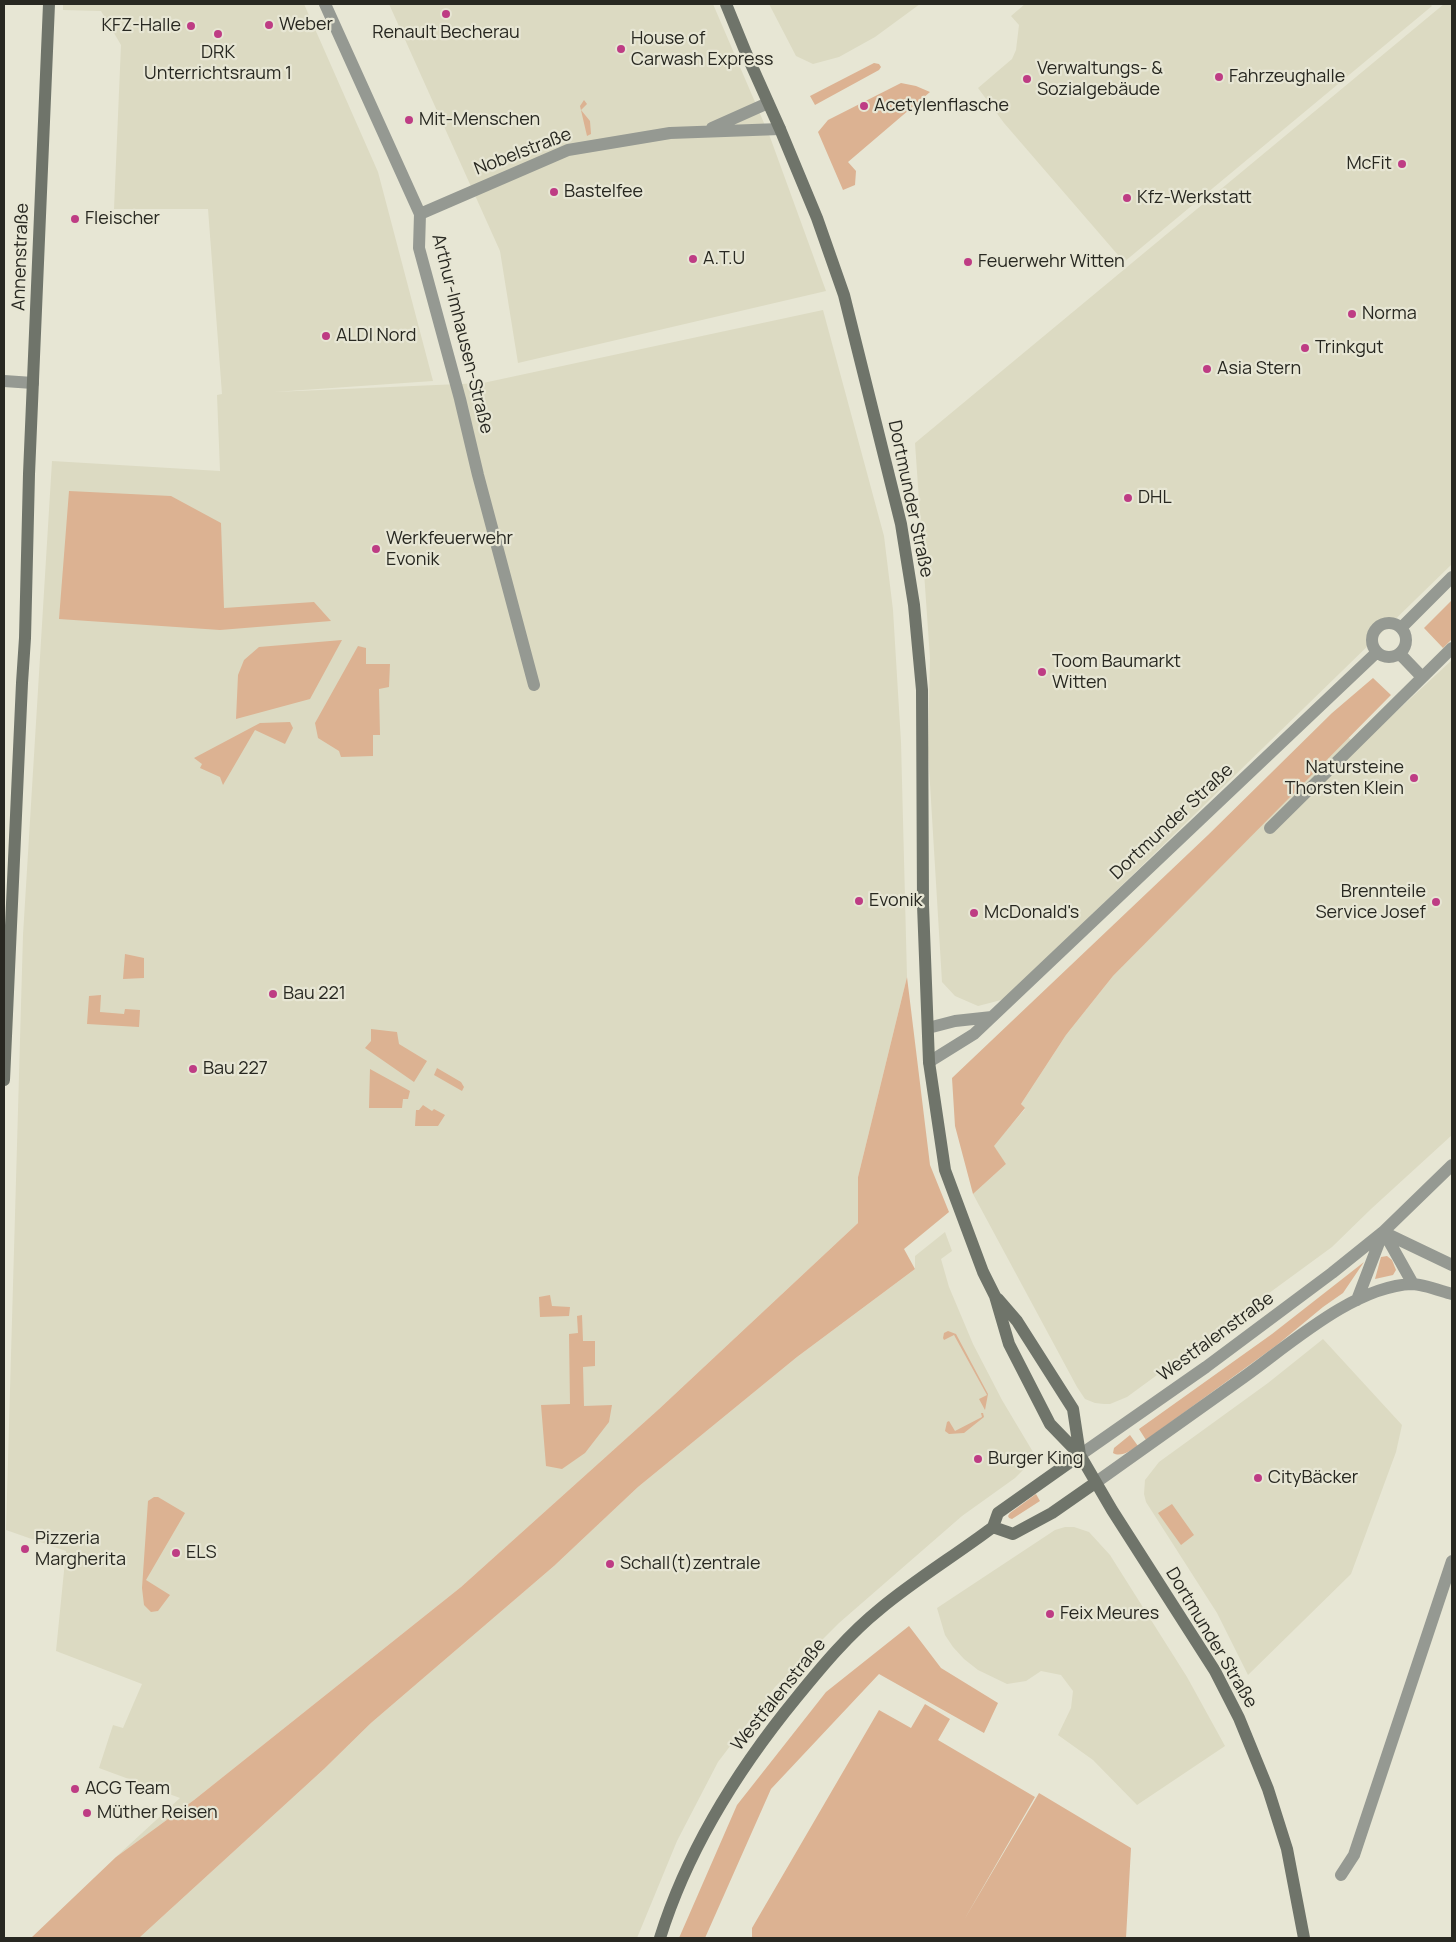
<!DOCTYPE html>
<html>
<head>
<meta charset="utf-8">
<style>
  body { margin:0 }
  #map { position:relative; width:1456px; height:1942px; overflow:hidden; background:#e7e6d4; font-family:Manrope,sans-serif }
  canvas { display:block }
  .frame { position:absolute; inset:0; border:5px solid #282821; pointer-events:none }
</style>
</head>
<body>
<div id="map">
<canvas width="1456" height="1942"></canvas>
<div class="frame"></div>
</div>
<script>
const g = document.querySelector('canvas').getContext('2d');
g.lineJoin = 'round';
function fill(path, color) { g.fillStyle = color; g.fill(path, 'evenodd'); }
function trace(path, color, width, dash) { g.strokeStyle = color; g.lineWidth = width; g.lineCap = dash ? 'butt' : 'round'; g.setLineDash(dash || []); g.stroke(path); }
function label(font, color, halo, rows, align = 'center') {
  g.font = font + ' Manrope,sans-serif'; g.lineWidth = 4.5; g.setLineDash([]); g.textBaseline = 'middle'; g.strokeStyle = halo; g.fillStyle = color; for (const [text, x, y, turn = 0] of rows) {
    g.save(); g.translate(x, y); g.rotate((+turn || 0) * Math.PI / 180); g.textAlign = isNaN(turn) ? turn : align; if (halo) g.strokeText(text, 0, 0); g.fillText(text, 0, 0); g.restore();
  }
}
fill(new Path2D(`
  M63,4h241l74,168 55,209 -159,11 209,-9 340,-73 61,226 9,74 8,132 6,235 -49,200v46l-199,186 -198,178 -267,213 -78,57 64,-59 -81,-30 14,-43 10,3 19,-44 -86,-33 10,-100 -60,-21 17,-595 29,-474 168,10 -3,-76 5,-1 -14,-185h-94l7,-164 -20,-34 -38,-1z
  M389,4h324l57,133 56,154 -308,72 -18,-112z
  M769,4h151l-45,33 -36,20 -26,7 -17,-8z
  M1025,4h405l2,2 -308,256 -120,-139 -26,-35 34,-29 4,-9 3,-25 -8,-9z
  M1444,4h8v560l-447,435 -27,7 -23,-10 -13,-14 -14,-231 2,-93 -15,-215z
  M1452,660v475l-81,74 -39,38 -205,150 -17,7h-6l-9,-1 -10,-4 -8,-12 -104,-193 33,-30 -13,-18 32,-37 -4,-5 45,-69 47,-59 235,-239 10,10z
  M945,1232l7,19 -11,8 8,28 24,57 29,56 31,52 -4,12 -14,14 -53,38 -123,107 -64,64 -57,75 -41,79 -40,97h-498l185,-169 47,-46 183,-157 84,-79 159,-130 118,-88v-13z
  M1323,1339l79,86 -6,27 -45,122 -103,101 -31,-62 -71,-111 -2,-8 1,-14 14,-18 109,-79z
  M1065,1527h9l15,5 21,23 77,122 38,69 -88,59 -44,-45 -35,-25 13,-27 2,-17 -12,-16 -20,-4 -15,10 -19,3 -29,-14 -14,-11 -11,-12 -8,-12 -8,-27 118,-78z`), '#dcdac2');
fill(new Path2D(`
  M874,63l5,1 2,3 -2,3 -64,35 -5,-9z
  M901,83l15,3 14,6 -82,70 8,9 -1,14 -12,5 -25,-58 10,-12z
  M584,100l3,4 -6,6 9,11 1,13 -4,2 -7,-30z
  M69,491l102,5 50,27 3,85 90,-6 17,19 -111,9 -161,-11z
  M1452,600v39l-9,9 -19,-20z
  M342,640l-32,59 -74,20 2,-44 6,-15 15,-13z
  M358,646l8,2v16h24l-1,23 -10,2 1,46h-7v21l-32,1 -2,-6 -21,-13 -3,-15z
  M1373,678l18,17 -278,281 -47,59 -45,69 4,4 -31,38 12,18 -33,30 -18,-68 -3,-48 256,-243 124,-122z
  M290,722l3,6 -8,16 -30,-14 -32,55 -3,-8 -20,-9 2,-4 -8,-6 66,-35z
  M125,954l19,4v20l-21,1z
  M907,977l23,188 19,47 -45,37 11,20 -118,88 -159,130 -84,79 -183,157 -47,46 -185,169h-108l85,-81 78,-57 267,-213 198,-178 199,-186v-46z
  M101,995l-1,17 24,2 1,-5 15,1 -1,17 -52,-3 2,-28z
  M371,1029l26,3 2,12 28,17 -13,21 -49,-34 6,-7z
  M437,1068l24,14 3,5 -2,4 -28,-16z
  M370,1069l40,22 -2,8h-5l-1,9h-33z
  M423,1105l9,6 2,-2 11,6 -7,11h-23l1,-16h3z
  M1387,1256l5,4 4,10 -3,5 -18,4 6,-22z
  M1364,1262l-21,31 -20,14 -46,38 -131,95 -7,-11 133,-95z
  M550,1295l2,11 18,1 -1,9 -29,1 -1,-20z
  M582,1315l1,26h12v25l-12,1 1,39 28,-1 -3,17 -24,31 -23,16 -16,-3 -5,-61 29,-1 -1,-70 9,-1 -1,-17z
  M948,1331l8,3 32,60 -3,16 -6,-11 8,-4 -33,-60 -10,5 -1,-2 1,-5z
  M981,1413h2l1,4 -20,16 -15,1 -4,-3 2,-9 2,-1 6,10 27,-14z
  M1130,1435l8,11c-7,4 -17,12 -25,7l1,-5z
  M1036,1494l4,7 -28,18 -3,-1 -1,-2 2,-3z
  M154,1497h4l27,16 -39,67 24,15 -12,16 -7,1 -7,-7 -2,-17 6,-87z
  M1172,1504l22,31 -13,10 -23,-32z
  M909,1626l32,42 57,35 -14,30 -105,-59 -108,115 -66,149h-26l58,-133 89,-113z
  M925,1704l25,15 -12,21 97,57 -71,123 75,-127 92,55 -5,90h-374v-10l127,-218 32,18z`), '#dcb292');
trace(new Path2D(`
  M325,4l95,210 -1,34 41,151 18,76 56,210
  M712,128l56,-25
  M420,214l148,-64 102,-17 110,-4
  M4,381l29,2
  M1372 640a17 17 0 1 1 34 0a17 17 0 1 1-34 0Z
  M1401,628l51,-51
  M1400,654l22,23
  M1270,828l182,-180
  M928,1028l27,-7 37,-4
  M929,1062l45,-28 402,-381
  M1383,1232l69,33
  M1385,1234l28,50
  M1357,1300l26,-68
  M1080,1455l126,-88 126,-94 51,-41 69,-67
  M1095,1483c50,-35 99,-71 149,-106 45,-32 110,-91 168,-93 10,0 29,7 40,10
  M1341,1875l13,-20 98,-294`), '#959992', 12);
trace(new Path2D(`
  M726,4l20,49 34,76 37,89 27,77 57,229 13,81 8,85 1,215 6,157 16,108 38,102 12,24 14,48 41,80 30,31 32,55 103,161 24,47 29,71 19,60 17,89
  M4,1080l18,-397 3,-45 4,-164 20,-470
  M998,1299l19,22 56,88 7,46
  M993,1527l20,7 39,-21 43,-30
  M660,1938c28,-90 78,-169 137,-241 26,-32 52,-63 83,-88 36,-30 76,-54 113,-82l5,-14 82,-58`), '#6f746a', 12);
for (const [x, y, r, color] of [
  [446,14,5,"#be3c84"],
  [269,25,5,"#be3c84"],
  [191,26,5,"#be3c84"],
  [218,34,5,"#be3c84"],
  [621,49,5,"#be3c84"],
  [1219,77,5,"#be3c84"],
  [1027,79,5,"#be3c84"],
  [864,106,5,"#be3c84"],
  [409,120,5,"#be3c84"],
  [1402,164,5,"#be3c84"],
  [554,192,5,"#be3c84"],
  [1127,198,5,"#be3c84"],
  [75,219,5,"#be3c84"],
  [693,259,5,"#be3c84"],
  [968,262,5,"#be3c84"],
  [1352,314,5,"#be3c84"],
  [326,336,5,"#be3c84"],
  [1305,348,5,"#be3c84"],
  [1207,369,5,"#be3c84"],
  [1128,498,5,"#be3c84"],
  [376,549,5,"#be3c84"],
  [1042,672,5,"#be3c84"],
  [1414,778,5,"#be3c84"],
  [859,901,5,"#be3c84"],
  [1436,902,5,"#be3c84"],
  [974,913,5,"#be3c84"],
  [273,994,5,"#be3c84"],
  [193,1069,5,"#be3c84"],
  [978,1459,5,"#be3c84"],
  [1258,1478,5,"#be3c84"],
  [25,1549,5,"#be3c84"],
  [176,1553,5,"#be3c84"],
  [610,1564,5,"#be3c84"],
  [1050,1614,5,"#be3c84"],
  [75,1789,5,"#be3c84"],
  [87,1813,5,"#be3c84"]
]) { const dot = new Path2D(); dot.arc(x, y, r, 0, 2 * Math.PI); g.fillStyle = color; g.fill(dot); trace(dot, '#e7e6d4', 2); }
label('18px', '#282821', '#e7e6d4', [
  ["Weber",279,25],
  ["KFZ-Halle",181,26,"right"],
  ["Renault Becherau",446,33,"center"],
  ["House of",631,39],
  ["Carwash Express",631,60],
  ["DRK",218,53,"center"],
  ["Unterrichtsraum 1",218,74,"center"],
  ["Verwaltungs- &",1037,69],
  ["Sozialgebäude",1037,90],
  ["Fahrzeughalle",1229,77],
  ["Acetylenflasche",874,106],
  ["Mit-Menschen",419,120],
  ["McFit",1392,164,"right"],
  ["Bastelfee",564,192],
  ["Kfz-Werkstatt",1137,198],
  ["Fleischer",85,219],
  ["A.T.U",703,259],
  ["Feuerwehr Witten",978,262],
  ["Norma",1362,314],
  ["ALDI Nord",336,336],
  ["Trinkgut",1315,348],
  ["Asia Stern",1217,369],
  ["DHL",1138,498],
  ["Werkfeuerwehr",386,539],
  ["Evonik",386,560],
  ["Toom Baumarkt",1052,662],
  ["Witten",1052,683],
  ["Natursteine",1404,768,"right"],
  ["Thorsten Klein",1404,789,"right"],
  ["Brennteile",1426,892,"right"],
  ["Service Josef",1426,913,"right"],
  ["Evonik",869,901],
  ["McDonald's",984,913],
  ["Bau 221",283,994],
  ["Bau 227",203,1069],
  ["Burger King",988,1459],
  ["CityBäcker",1268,1478],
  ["Pizzeria",35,1539],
  ["Margherita",35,1560],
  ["ELS",186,1553],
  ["Schall(t)zentrale",620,1564],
  ["Feix Meures",1060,1614],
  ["ACG Team",85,1789],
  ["Müther Reisen",97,1813]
], 'left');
label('18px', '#282821', '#e7e6d4', [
  ["Nobelstraße",523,152,-21],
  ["Annenstraße",21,257,-88],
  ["Arthur-Imhausen-Straße",462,334,76],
  ["Dortmunder Straße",910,499,78],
  ["Dortmunder Straße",1172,822,-43],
  ["Westfalenstraße",1216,1337,-36],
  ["Dortmunder Straße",1211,1638,59],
  ["Westfalenstraße",779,1695,-51]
]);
</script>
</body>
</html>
